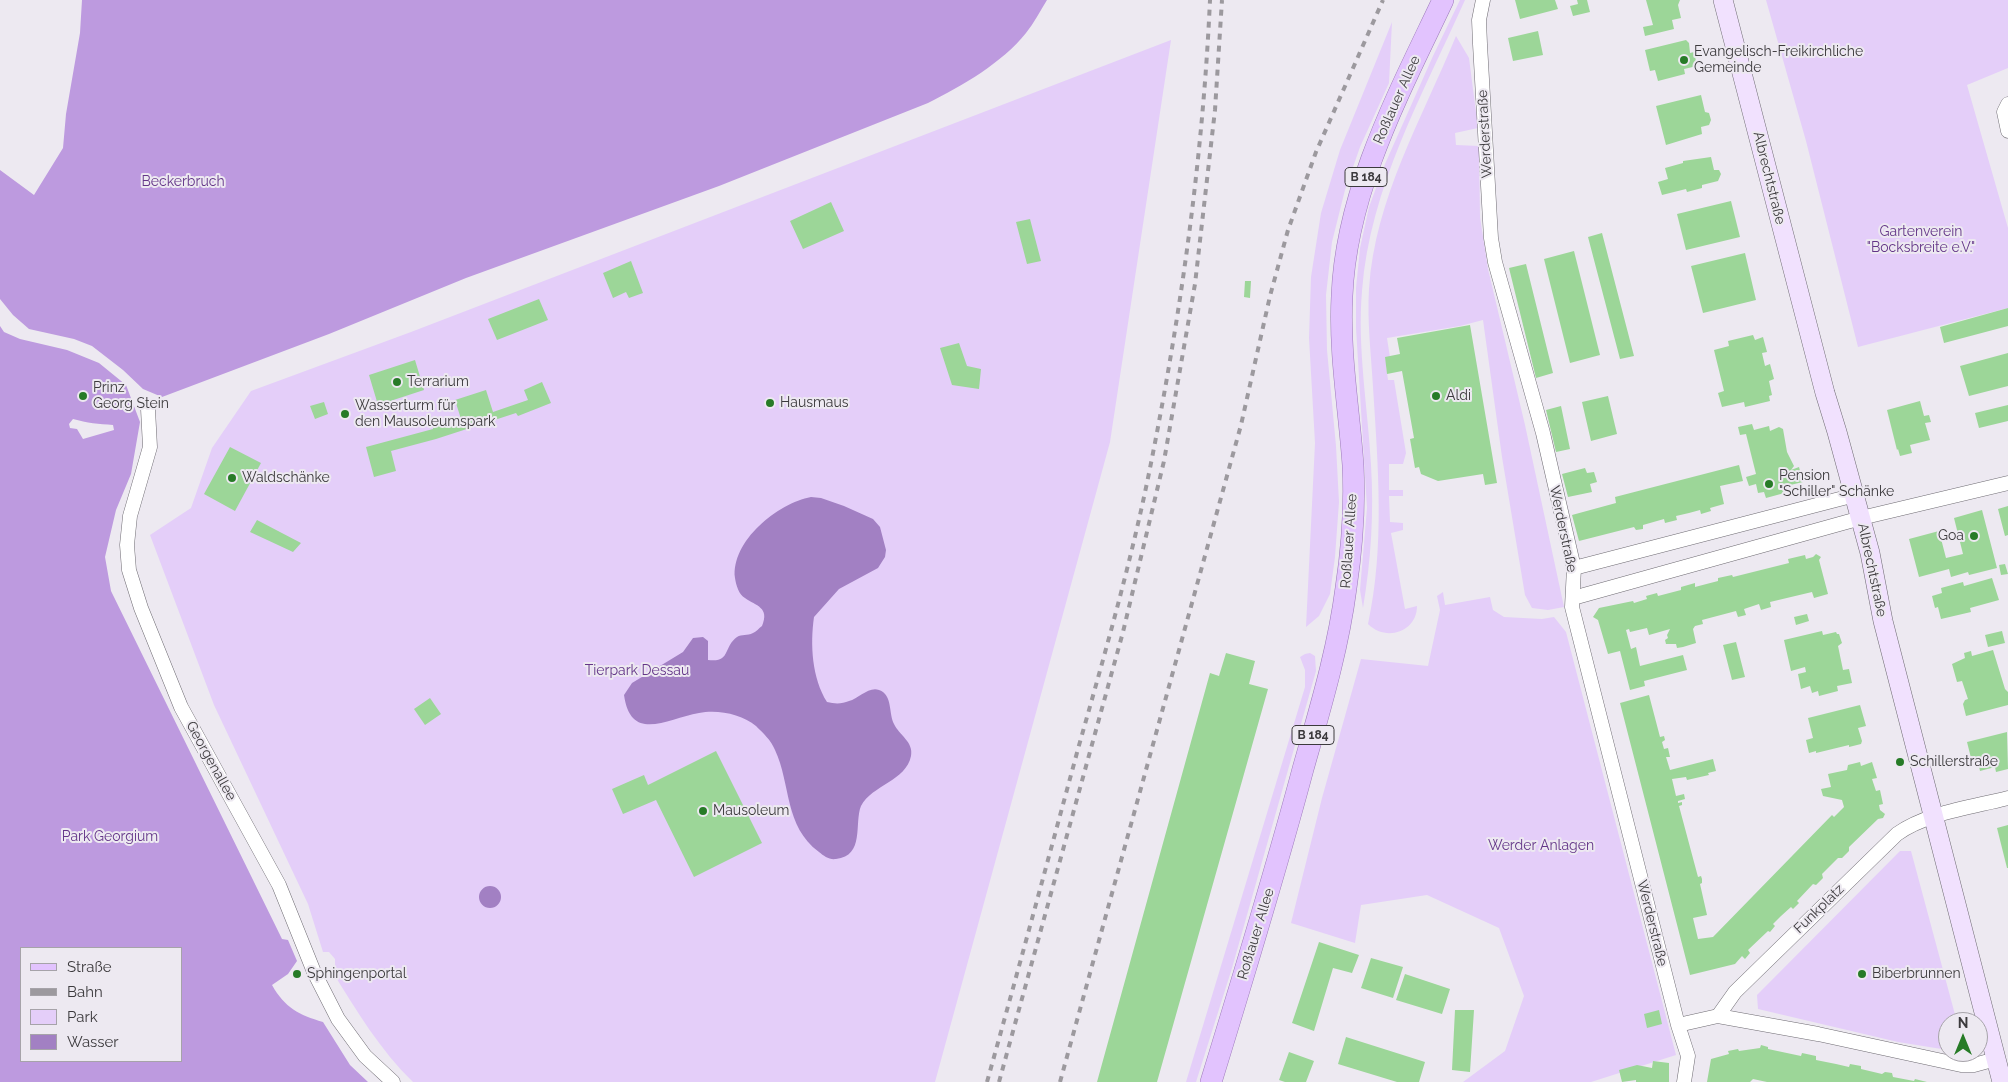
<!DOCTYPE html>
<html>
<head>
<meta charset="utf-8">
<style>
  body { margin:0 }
  #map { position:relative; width:2008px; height:1082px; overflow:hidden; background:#ede9f1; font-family:Raleway,sans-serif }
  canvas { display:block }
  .legend { position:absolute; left:20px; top:947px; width:162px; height:115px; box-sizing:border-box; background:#ede9f1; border:1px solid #a6a3a9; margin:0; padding:6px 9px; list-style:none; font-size:15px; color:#3c3a3d }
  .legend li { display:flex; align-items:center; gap:10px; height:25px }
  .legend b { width:25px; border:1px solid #a6a3a9 }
  .north { position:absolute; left:1938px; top:1012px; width:50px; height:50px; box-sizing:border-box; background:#ede9f1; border:1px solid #a6a3a9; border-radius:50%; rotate:0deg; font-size:14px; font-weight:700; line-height:20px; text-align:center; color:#3c3a3d }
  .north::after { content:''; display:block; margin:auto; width:18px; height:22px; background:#277b27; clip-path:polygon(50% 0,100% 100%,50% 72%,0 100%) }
</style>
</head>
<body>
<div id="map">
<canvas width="2008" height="1082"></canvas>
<ul class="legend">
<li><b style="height:6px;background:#e2c3fe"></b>Straße</li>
<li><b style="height:6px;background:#9c999e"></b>Bahn</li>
<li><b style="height:14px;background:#e4cef9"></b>Park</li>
<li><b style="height:14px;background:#a280c3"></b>Wasser</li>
</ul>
<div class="north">N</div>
</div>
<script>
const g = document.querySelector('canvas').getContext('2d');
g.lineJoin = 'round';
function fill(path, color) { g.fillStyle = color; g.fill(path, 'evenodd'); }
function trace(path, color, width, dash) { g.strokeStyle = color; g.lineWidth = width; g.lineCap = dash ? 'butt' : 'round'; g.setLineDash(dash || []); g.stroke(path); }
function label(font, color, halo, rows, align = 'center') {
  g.font = font + ' Raleway,sans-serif'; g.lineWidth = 4; g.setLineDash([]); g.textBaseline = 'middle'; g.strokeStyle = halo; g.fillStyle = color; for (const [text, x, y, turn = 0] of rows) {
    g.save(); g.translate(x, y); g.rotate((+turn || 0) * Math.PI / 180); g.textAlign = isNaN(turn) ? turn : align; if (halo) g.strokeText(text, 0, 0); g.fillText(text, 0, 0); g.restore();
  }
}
fill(new Path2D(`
  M1460,0h5c-42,94 -95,187 -103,291 -5,57 6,117 9,174 3,48 0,96 -8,143l-3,-18 7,-82 -11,-180v-40l4,-40 9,-41 16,-43 48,-108z
  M1766,0h242v68l-41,17 41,143v80l-150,39 -52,-206z
  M1392,22l-3,61 -29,64 -15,43 -13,52 -6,53 1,55 9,96 3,56 -4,55 -5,37 -11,22 -13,11 9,-184 -6,-105 2,-61 10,-64 19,-63z
  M1456,36l13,22 9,70 -23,5 1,12 23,1 1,71 8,52 37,156 39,182 -16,3 -16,-2 -7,-13 -23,-138 -19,-137 -23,6 -73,12 4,26 -5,1 2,15h6l12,73 -3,11h-14v26h14v6h-14l1,26 13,1v7l-12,3 14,76 12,-3c0,26 -31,36 -49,18 17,-78 10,-157 5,-237 -2,-33 -6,-66 -4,-98 6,-91 53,-170 87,-253z
  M1171,40l-61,402 -175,640h-522c-33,-32 -57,-72 -81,-111l3,-5v-7l-6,-7h-6l-15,-48 -94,-199 -64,-170 41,-27 21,-60 39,-57 160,-59z
  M1443,592l2,13 45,-8 3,13 11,7 38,2 12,-2 12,15 110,423 -85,27h-128l42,-31 19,-55 -25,-68 -72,-33 -66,10 -6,38 -64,-20 31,-125 39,-139 67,7 12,-56 -3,-14z
  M1310,653l5,3 1,15 -84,297 -36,114h-10l119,-395v-17l-5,-13 5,-3z
  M1900,851h11l46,171h-9v28l-50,-8 -140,-33 -1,-14z`), '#e4cef9');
fill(new Path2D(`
  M82,0h965c-7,11 -13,23 -21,33 -24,30 -64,53 -98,70l-209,83 -253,92 -137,56 -167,63 -19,-8 -20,-19 -31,-24 -18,-7 -45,-10 -16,-14 -13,-16v-129l34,25 29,-47 3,-34 14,-81z
  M0,326l4,6 16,7 47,11 32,13 27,22 14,37 -9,52 -15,36 -11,47 6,34 171,348 6,1 9,21 -9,13 -16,11c13,23 27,30 51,37l27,43 18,17h-368zM73,419c14,4 26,5 40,6l1,5 -31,9 -6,-10 -7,-1 -1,-4zM21,948h160v113h-160z`), '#bd9adf');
fill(new Path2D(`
  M811,497l10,1 23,8 29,13 7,8 6,23 -1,7 -7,11 -39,21 -25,28c-4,28 -2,61 13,85 8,2 15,2 22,-1 11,-3 22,-18 34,-9 9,7 6,22 11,32 5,11 20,18 17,32 -5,25 -39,29 -50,50 -7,17 4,50 -25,53 -7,1 -12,-3 -17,-7 -35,-26 -28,-68 -44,-102 -4,-10 -12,-17 -19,-24 -14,-12 -39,-17 -57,-13 -31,5 -68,31 -75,-18l8,-12 51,-31 10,-14 10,-1 5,4v19c23,3 15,-13 29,-23 5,-3 10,-1 16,-4 3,-1 6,-5 9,-7 8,-19 -6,-20 -17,-28 -6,-3 -9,-13 -10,-20 -4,-37 43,-75 76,-81z
  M479 897a11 11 0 1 1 22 0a11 11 0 1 1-22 0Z`), '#a280c3');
fill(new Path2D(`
  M1515,0h40l3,9 -38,10z
  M1577,0h10l3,12 -17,4 -3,-10 8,-2z
  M1646,0h34l-2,5 3,13 -9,2 2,9 -29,7 -2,-9 10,-2z
  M1538,31l5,24 -30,6 -5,-23z
  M1686,40l3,3 1,10 4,-1 3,14 -13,3 1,5 -27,7 -3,-11 -5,1 -5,-21z
  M1701,95l4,17 4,1 2,7 -2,5 -8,2 1,7 -36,11 -10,-39z
  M1711,157l3,13h5l2,4 -3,7 -16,4v3l-15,4 -1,-3 -24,6 -4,-13 10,-3 -3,-11 18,-5v-2z
  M1731,201l9,36 -54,13 -9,-36z
  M831,202l13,29 -41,18 -13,-28z
  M1030,219l11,42 -14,3 -11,-42z
  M1602,233l32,123 -14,3 -32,-122z
  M1574,251l26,104 -30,8 -26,-104z
  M1745,253l11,47 -53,13 -12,-47z
  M631,261l12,32 -14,5 -3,-6 -13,6 -10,-25z
  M1526,264l27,109 -17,5 -27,-110z
  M1245,281h6l-1,17 -6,-1z
  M539,299l9,21 -51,20 -9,-21z
  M2008,308v18l-64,17 -4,-16z
  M1470,325l27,158 -12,2 -2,-11 -45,7 -17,-7 -2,-7 -4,1 -5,-29 4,-1 -12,-67 -15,3 -2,-17 15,-3 -3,-16z
  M1753,335l2,5 8,-3 4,15 -5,1 3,13 5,-2 4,15 -5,2 3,14 -3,1 1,5 -25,6 -1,-5 -22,5 -4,-14 6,-2 -10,-41 15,-4 -1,-5z
  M959,343l8,23 14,3 -2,20 -27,-4 -12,-37z
  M2008,353v33l-39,10 -9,-30z
  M415,360l9,30 -46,15 -9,-30z
  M542,382l9,21 -33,13 -2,-3 -80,26 -45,12 5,20 -22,6 -8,-30 67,-18v-2l28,-8 -6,-19 31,-10 7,22 35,-12 -4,-10z
  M1608,396l9,38 -26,7 -9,-39z
  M768,399h4l-1,8h-4z
  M1920,401l4,15 5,-1 2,7 -6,1 5,17 -20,5 2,8 -12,3 -2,-7 -1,1 -10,-40z
  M324,402l4,12 -13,5 -5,-13z
  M2008,405v16l-29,7 -4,-15z
  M1561,406l9,43 -14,3 -10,-42z
  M1752,424l2,6 15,-4 1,5 9,-4 4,2 4,23 7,14 -3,4 8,-3 4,15 -17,4 2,6 -22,6 -2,-6 -6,1 -2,-9 -7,2 -3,-9 10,-3 -10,-40 -6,1 -2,-8z
  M230,447l31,16 -26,48 -31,-17z
  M1739,465l4,16 -23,5 4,18 -14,4 1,3 -10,3 -1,-4 -11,3 -13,3 1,4 -12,3 -1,-4 -21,6v4l-7,1 -2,-3 -55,14 -7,-26 44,-12 -1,-6z
  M1585,468l2,5 7,-1 3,10 -7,2 2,8 -24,5 -6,-23z
  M2008,506v29l-3,1 -7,-27z
  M1982,510l15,58 -28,7 -1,-3 -17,5 -2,-8 -30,8 -10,-38 30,-8 7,27 17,-4 -9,-36z
  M257,520l44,23 -8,9 -43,-20z
  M1816,554l5,3 -2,3 9,34 -14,4 -2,-6 -42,10 1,5 -10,3 -2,-6 -15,5 2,6 -8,2 -2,-6 -34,9 1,4 -8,2 -2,3 3,14 -13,4 -6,1 -1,-4h-10l-1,-4 3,-2 -1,-3 3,-6 -21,6 -2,-7 -17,4 -1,-3 -3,1 5,19 5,-2 4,19 43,-11 4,15 -43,11 1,5 -15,4 -10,-39 -12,3 -10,-34 -5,-3 6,-9 34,-7 1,2 13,-4 -1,-3 11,-3 1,3 23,-6v-3l14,-4v4l23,-6v-3l14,-3 1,2 56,-14 -1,-4 17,-4 1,4 7,-2z
  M2005,564l3,10 -7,1 -2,-10z
  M1992,578l7,22 -29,8 1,4 -30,7 -3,-12 -3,1 -3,-12 10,-3 -1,-5 22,-6 1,4z
  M1807,614l2,7 -13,4 -2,-8z
  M1822,631l1,4 13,-3 1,2h2l3,9 -4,3 5,24 6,-1 3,14 -15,3 1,5 -19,5 -1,-5 -6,2 -2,-7 -9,3 -3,-15 8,-2 -1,-5 -14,4 -7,-31z
  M2002,631l3,12 -17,4 -3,-12z
  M1736,642l9,35 -13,3 -9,-35z
  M1993,650l12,39 3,3v13l-42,11 -3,-12 2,-4 3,-1 -6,-18 -5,1 -5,-18 13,-6 -1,-5 7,-2 1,5z
  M1226,653l29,8 -6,23 19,5 -111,393h-60l113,-409 9,3z
  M1649,695l11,42 4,-1 1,4 -3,2 2,7 4,-1 2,9h-4l4,13 43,-11 3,12 -8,2 1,2 -22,5 -1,-3 -14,2 4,17 8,-2 1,5 -7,2v2l4,-1v3l-3,1 19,71 3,-1 1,3v4l-2,1 7,31 -14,3 5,21 15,-2 119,-122 2,2 10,-10 -2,-7 -19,-4 -2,-7 10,-2 -3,-13 19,-4 1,-5 12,-3 1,4 11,-4 5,16 -5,1 4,12 4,-1 3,14 -4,1 1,5 5,4 -2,4 -5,1 -29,28v4l-7,7h-4l-16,16 1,4 -7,7 -3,-1 -16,17 2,2 -6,6 -2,-2 -10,9 -8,8 2,2 -5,6 -2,-1 -20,19 2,3 -5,6 -3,-3 -7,8 -45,11 -70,-272z
  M430,698l11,16 -16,11 -11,-16z
  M1860,705l6,21 -8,2 4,13 -1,3 -12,3v-2l-33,8v-2l-7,2 -3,-13 7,-2 -5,-20z
  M2007,732l1,37 -12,3 -1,-5 -15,4 -3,-14 -6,1 -4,-16z
  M716,751l46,92 -68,34 -38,-77 -33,14 -11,-25 32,-14 4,10z
  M2008,825v43h-1l-10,-40z
  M1319,942l40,13 -7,18 -19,-5 -19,63 -22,-8z
  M1371,958l32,9 -10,31 -32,-10z
  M1405,974l45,15 -8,25 -46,-14z
  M1455,1010h19l-4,62 -18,-2z
  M1659,1010l3,14 -15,4 -3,-14z
  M1346,1037l79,25 -6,20h-22l-59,-18z
  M1761,1045l7,2v2l33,7 1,-3 14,3v4l20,4 13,3 1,-3 11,2v3l21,5 3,-2 7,1 1,4 21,4 1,-2 12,3h-160l-14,-3 -3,3h-43l4,-23 18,-5 -1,-3 10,-2 1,2 21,-3z
  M1289,1052l25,9 -8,21h-21l-6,-2z
  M1653,1061l16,2v19h-33v-2l-14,2 -3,-12 18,-5 15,3z`), '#9cd698');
const street = new Path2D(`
  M1483,0l-4,20 1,24 11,194 4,24 48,171 31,135 -2,39 106,418 10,31 -4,26
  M2008,104l-4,8 4,19
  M148,409l2,38 -20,69 -3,29 2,25 12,38 40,99 98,178 35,87 24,47 27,37 28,26
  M1574,568l281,-73
  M1573,598l288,-80 147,-35
  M1718,1016l17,-24 162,-158c29,-21 76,-27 111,-36
  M1678,1025l40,-9 100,18 143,31h13l22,-6`);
const secondary = new Path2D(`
  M1723,0l102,393 12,39 33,121 13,68 119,461`);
const primary = new Path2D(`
  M1211,1082c32,-104 64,-208 92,-313 17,-60 35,-119 43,-181 6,-40 9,-83 7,-123 -4,-57 -14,-112 -11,-169 4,-105 57,-203 101,-296`);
trace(street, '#6f6c73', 15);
trace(secondary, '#6f6c73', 20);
trace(primary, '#9c79ba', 22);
trace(street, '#fff', 14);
trace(secondary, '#f1e1fe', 19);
trace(primary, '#e2c3fe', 21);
trace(new Path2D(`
  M987,1082c31,-111 61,-222 91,-333 27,-96 55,-193 74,-291 30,-152 51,-304 58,-458
  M999,1082l124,-450 41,-171 31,-177 20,-174 7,-110
  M1060,1082l181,-657 29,-129 18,-66 28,-78 67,-152`), '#9c999e', 4, [6, 6]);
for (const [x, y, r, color] of [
  [1684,60,5,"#277b27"],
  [397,382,5,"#277b27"],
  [83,396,5,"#277b27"],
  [1436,396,5,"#277b27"],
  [770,403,5,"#277b27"],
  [345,414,5,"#277b27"],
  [232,478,5,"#277b27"],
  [1769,484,5,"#277b27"],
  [1974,536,5,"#277b27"],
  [1900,762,5,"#277b27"],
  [703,811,5,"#277b27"],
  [297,974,5,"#277b27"],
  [1862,974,5,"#277b27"]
]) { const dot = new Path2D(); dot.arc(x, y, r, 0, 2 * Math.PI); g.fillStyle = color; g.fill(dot); trace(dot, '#ede9f1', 2); }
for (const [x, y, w] of [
  [1366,177,42],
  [1313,735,42]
]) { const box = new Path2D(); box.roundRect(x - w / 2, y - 9.5, w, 19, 4); g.fillStyle = '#ede9f1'; g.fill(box); trace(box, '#3c3a3d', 1); }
label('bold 12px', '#3c3a3d', null, [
  ["B 184",1366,177],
  ["B 184",1313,735]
]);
label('14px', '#3c3a3d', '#ede9f1', [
  ["Evangelisch-Freikirchliche",1694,52],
  ["Gemeinde",1694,68],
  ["Terrarium",407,382],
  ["Prinz",93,388],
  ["Georg Stein",93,404],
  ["Aldi",1446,396],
  ["Hausmaus",780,403],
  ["Wasserturm für",355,406],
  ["den Mausoleumspark",355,422],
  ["Pension",1779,476],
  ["\"Schiller\" Schänke",1779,492],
  ["Waldschänke",242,478],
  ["Goa",1964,536,"right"],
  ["Schillerstraße",1910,762],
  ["Mausoleum",713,811],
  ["Sphingenportal",307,974],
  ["Biberbrunnen",1872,974]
], 'left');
label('14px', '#3c3a3d', '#ede9f1', [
  ["Roßlauer Allee",1397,100,-66],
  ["Werderstraße",1485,134,-93],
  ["Albrechtstraße",1769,178,76],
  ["Werderstraße",1563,529,78],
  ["Roßlauer Allee",1349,541,-86],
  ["Albrechtstraße",1872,570,78],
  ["Georgenallee",211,761,61],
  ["Funkplatz",1819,909,-44],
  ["Werderstraße",1652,923,76],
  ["Roßlauer Allee",1256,934,-73]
]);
label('14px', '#643688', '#ede9f1', [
  ["Beckerbruch",183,182],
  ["Gartenverein",1921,232],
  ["\"Bocksbreite e.V.\"",1921,248],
  ["Tierpark Dessau",637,671],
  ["Park Georgium",110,837],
  ["Werder Anlagen",1541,846]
]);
</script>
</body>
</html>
